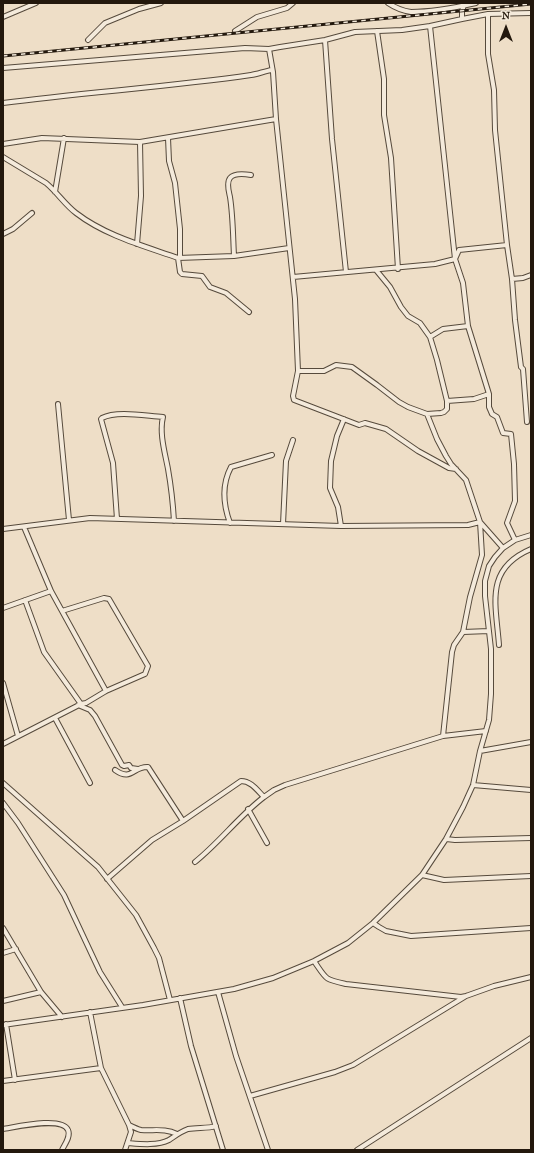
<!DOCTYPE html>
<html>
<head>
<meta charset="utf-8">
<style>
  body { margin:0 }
  #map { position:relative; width:534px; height:1153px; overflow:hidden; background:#eedec7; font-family:"IM FELL French Canon",serif }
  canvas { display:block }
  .frame { position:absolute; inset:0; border:4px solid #23180d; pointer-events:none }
  .north { position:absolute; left:486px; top:8px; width:40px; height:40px; -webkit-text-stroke:3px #f4eadb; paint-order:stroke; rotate:0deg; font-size:11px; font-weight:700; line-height:16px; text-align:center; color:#23180d }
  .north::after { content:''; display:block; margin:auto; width:14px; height:18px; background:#23180d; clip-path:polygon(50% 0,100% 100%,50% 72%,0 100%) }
</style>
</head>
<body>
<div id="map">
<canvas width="534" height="1153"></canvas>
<div class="frame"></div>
<div class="north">N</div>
</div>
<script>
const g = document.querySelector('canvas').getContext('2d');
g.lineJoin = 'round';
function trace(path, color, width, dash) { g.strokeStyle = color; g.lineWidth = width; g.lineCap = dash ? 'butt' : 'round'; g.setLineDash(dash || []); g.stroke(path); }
const street = new Path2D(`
  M388,3c6,4 16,8 23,9 18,0 47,-5 65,-9
  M465,3l-3,8v8l-32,7 25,233 8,24 5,43 21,68v13l3,7 5,3 6,16 8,1 3,30 1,37 -8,22 8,17
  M488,14l43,-1
  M3,17l33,-14
  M235,31l22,-14 30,-9 6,-5
  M377,31l7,48v36l7,43 7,111
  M88,40l17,-17 34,-14 22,-6
  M325,40l7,99 14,133
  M269,49l4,23 3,47
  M3,68l242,-20 24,1 11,-2 45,-7 30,-8 47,-2 28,-4
  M3,103c83,-11 166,-16 248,-28 7,-1 14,-4 21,-5
  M168,138l1,23 6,22 5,46v29
  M3,144l39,-6 98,4 136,-23 19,180 3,72 -5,25 1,4 65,25 6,-2 21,6 32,22 31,17 7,1
  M3,157l43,26c11,9 19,22 30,30 30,23 68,33 102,45l2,14 2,2 20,2 8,11 16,6 23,19
  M55,192l9,-54
  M3,234l10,-5 19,-16
  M137,244l4,-48 -1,-54
  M507,245l5,34 3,41 6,47 2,2 4,53
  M234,256c-1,-19 -1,-40 -4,-59 -1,-5 -4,-14 0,-19 4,-5 15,-4 21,-3
  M178,258l56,-2 55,-8
  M376,270l14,17 11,20 7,9 12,7 10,14 13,-8 25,-3
  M293,277l142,-13 20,-5 4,-9 48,-5 -12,-115 -1,-40 -6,-36v-40l-26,5
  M512,279l11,-1 8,-3
  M298,371h26l12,-6 16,2 25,18 22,17 9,5 19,7 14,-1 3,-1 3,-3v-8l-10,-41 -7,-23
  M447,401l27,-2 15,-5
  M58,404l11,116
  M427,414l10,25 9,17 5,8 15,16 14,42 2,33 -12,42 -7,35 -9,13 -2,7 -9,84
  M117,519l-4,-56 -12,-44 1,-1c15,-8 44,-2 61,-1 -4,16 2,36 5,52 3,17 5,35 6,52
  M480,522l23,26
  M230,523c-7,-19 -8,-39 1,-56l41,-12
  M283,524l3,-63 7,-21
  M341,526l-3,-19 -8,-19 1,-27 6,-25 7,-17
  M24,527l27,64 55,100
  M3,529l87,-11 251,8 127,-1 12,-3
  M25,600l19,52 37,52
  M3,608l48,-17
  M463,632l26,-1
  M499,645c-3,-41 -15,-76 32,-96
  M3,683l15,53
  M78,705l12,5 5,6 27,49 2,1 5,-1 2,3 7,1
  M55,718l35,65
  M3,744l78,-40 5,-1 20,-12 39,-17 3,-8 -39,-67 -5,-1 -42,13
  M480,751l51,-9
  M3,783l95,84 38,48 18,33 5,10 11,42
  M473,785l58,5
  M3,803l15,20 46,72 36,77 22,35
  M248,809l19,34
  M183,821l58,-40c10,0 16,9 23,16l10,-7 11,-5 158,-49 43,-5
  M446,839l9,1 76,-2
  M195,862c25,-20 44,-46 69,-65
  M422,875l22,5 87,-4
  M107,879l45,-39 31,-19 -35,-54c-15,-1 -16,15 -33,3
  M373,923l6,4 7,4 25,5 120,-8
  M3,928l38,64 21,25
  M3,953l13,-4
  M314,961c13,19 10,18 32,23l115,13 5,-1 28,-10 37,-9
  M218,992l18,64 32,94
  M180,998l11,48 32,104
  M3,1001l38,-9
  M6,1024l9,56
  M3,1025l140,-20 91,-16 39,-11 41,-17 34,-18 25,-20 49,-48 24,-36 17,-32 10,-22 7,-34 9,-31 2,-26v-45l-6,-53v-15l4,-15 6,-9 8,-9 12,-8 16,-5
  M101,1068l28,57 2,7 -6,18
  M3,1081l98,-13 -11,-56
  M250,1096l85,-24 18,-7 113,-69
  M129,1125c4,2 8,4 12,5 13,1 24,-2 36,4
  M3,1129c13,-2 59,-13 65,1 3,6 -3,14 -6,20
  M128,1143c12,1 29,3 41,-3 6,-4 11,-8 19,-11 9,-2 19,0 28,-3
  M357,1150l174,-112`);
trace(street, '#564a3c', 6);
trace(street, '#f4eadb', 4);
const rail = new Path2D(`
  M3,56l528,-52`);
trace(rail, '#23180d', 3);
trace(rail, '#f4eadb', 1.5, [4.5]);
</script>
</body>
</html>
